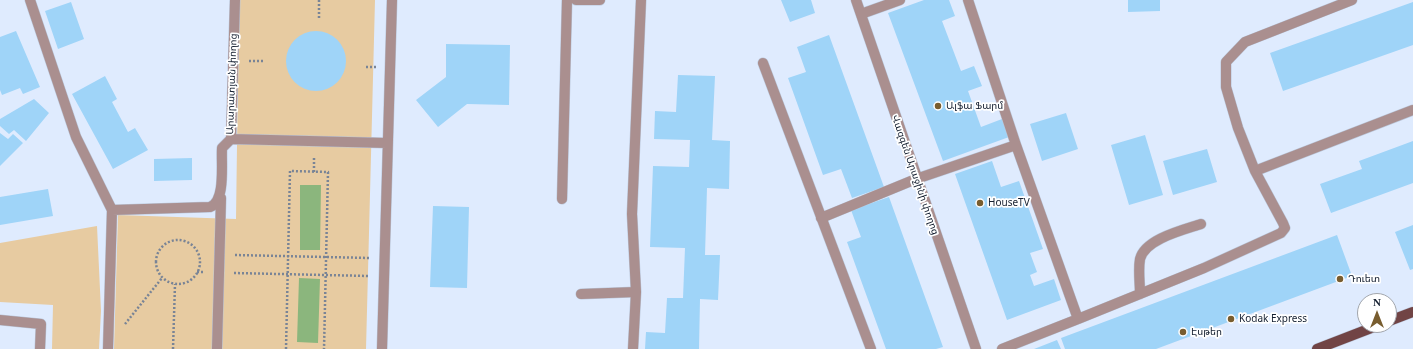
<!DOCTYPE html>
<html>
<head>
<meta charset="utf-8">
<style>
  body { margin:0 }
  #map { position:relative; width:1413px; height:349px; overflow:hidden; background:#dfebfe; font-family:Georgia,serif }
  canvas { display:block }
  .north { position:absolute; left:1357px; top:293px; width:40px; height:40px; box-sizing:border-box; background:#fff; border:1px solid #a1a5ac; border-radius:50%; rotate:0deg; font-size:11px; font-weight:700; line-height:16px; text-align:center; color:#141f30 }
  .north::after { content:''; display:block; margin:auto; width:14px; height:18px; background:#785d2f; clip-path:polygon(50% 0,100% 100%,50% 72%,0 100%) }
</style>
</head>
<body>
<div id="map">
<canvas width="1413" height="349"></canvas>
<div class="north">N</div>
</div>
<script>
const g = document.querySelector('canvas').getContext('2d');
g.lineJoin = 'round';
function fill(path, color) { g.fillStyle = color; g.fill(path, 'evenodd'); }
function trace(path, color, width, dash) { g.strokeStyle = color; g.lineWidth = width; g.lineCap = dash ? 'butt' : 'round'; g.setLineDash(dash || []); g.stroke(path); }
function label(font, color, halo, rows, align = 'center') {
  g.font = font + ' Georgia,"Noto Sans Armenian",serif'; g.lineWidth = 3.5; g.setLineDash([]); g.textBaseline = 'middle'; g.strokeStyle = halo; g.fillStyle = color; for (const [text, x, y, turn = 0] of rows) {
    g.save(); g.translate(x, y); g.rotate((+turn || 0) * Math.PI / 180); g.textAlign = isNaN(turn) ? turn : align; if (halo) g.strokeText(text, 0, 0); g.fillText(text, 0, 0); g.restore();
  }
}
fill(new Path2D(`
  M239,0h136l-9,349h-252l4,-134 118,4z
  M97,226l4,85 -2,38h-47l1,-44 -53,-3v-59z`), '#e7cba1');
fill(new Path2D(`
  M300,185h21l-1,65h-20z
  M299,278l21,1 -2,64 -21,-1z`), '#8bb67d');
fill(new Path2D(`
  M781,0h30l4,13 -25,9z
  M924,0h25l6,16 -13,5 19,50 13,-5 8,20 -14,5 13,36 21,-8 7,18 -66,24 -55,-148z
  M1128,0h32v11l-32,1z
  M71,2l13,37 -26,10 -13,-38z
  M1413,2v43l-130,46 -13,-38z
  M16,31l24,56 -17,7 -3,-6 -18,7 -2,-5v-53z
  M286 61a30 30 0 1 1 60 0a30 30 0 1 1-60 0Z
  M829,35l55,152 -32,11 -11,-29 -18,6 -35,-97 18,-6 -9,-25z
  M446,44l64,1 -1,60 -42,-1 -29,23 -22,-27 30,-23z
  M678,75l37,1 -3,64 18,1 -1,48 -22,-1 -2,67h15l-2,45 -18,-1 -1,50h-54l1,-17 19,1 2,-35h16l2,-50 -35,-1 3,-81 36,1 1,-27 -36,-1 1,-28 21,1z
  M105,76l12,23 -5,3 16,30 7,-4 13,22 -35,19 -41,-75z
  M34,99l15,14 -23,28 -12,-11 -5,4 -9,-8v-7z
  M1066,113l12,36 -36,12 -12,-37z
  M0,133l8,6 5,-5 10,9 -23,23z
  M1145,135l18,60 -34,10 -18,-60z
  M1413,141v42l-82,30 -11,-29 42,-15 -3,-8z
  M1207,149l10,33 -44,13 -10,-34z
  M192,158v22l-38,1v-22z
  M992,161l9,26 18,-6 24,68 -13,4 7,19 -7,3 4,11 20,-7 7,21 -54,20 -52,-146z
  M48,189l5,27 -53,9v-28z
  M889,197l54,150 -7,2h-50l-39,-107 14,-5 -10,-27z
  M433,206l36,1 -2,81 -37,-1z
  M1413,225v44l-3,1 -15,-38z
  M1337,235l15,41 -196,73h-91l-4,-11z
  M1057,340l4,9h-27z`), '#9fd4f8');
const minor = new Path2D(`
  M30,0l46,137 36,73 98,-3c16,-6 11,-43 12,-59l9,-9 4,-139
  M576,0h24
  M856,0l120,349
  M968,0l48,145
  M861,14l39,-14
  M763,63l108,286
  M231,139l156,4
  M1255,171l158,-61
  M562,199l5,-199
  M821,218l95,-39 100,-34 62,174 -76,30
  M581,294l55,-2
  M1140,294c0,-11 -2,-24 0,-35 5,-20 43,-29 61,-35
  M1078,319l126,-51 77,-35 4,-5 -2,-5 -28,-52 -17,-43 -12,-41v-25l19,-20 107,-42
  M0,320l41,4 -1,25
  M108,349l4,-139
  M217,349l4,-151
  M382,349l10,-349
  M633,349l3,-57 -4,-78 9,-214`);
const major = new Path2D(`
  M1389,321l24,-9
  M1317,349l62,-24`);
trace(minor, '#bac6d9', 11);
trace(major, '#bac6d9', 11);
trace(new Path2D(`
  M319,18v-18
  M249,61h15
  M366,67h10
  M314,172v-16
  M156 262a22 22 0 1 1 44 0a22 22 0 1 1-44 0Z
  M235,255l135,3
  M197,272h8
  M234,273l135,3
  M125,324l37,-46
  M173,349l2,-65
  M286,349l4,-178 38,1 -4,177`), '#798496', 2.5, [2, 2]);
trace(minor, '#aa8f8f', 10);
trace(major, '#714445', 10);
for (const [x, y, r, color] of [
  [938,106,4,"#785d2f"],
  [980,203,4,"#785d2f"],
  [1340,279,4,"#785d2f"],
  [1231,319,4,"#785d2f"],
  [1183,332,4,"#785d2f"]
]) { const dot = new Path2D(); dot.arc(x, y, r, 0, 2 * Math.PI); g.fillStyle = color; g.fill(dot); trace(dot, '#fff', 1.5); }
label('10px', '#141f30', '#fff', [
  ["Արարատյան փողոց",232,84,-88],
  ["Վազգեն Արաջինի փողոց",915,175,71]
]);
label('10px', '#141f30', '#fff', [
  ["Ալֆա Ֆարմ",946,106],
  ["HouseTV",988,203],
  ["Դուետ",1348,279],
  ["Kodak Express",1239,319],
  ["Էսթեր",1191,332]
], 'left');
</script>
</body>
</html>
